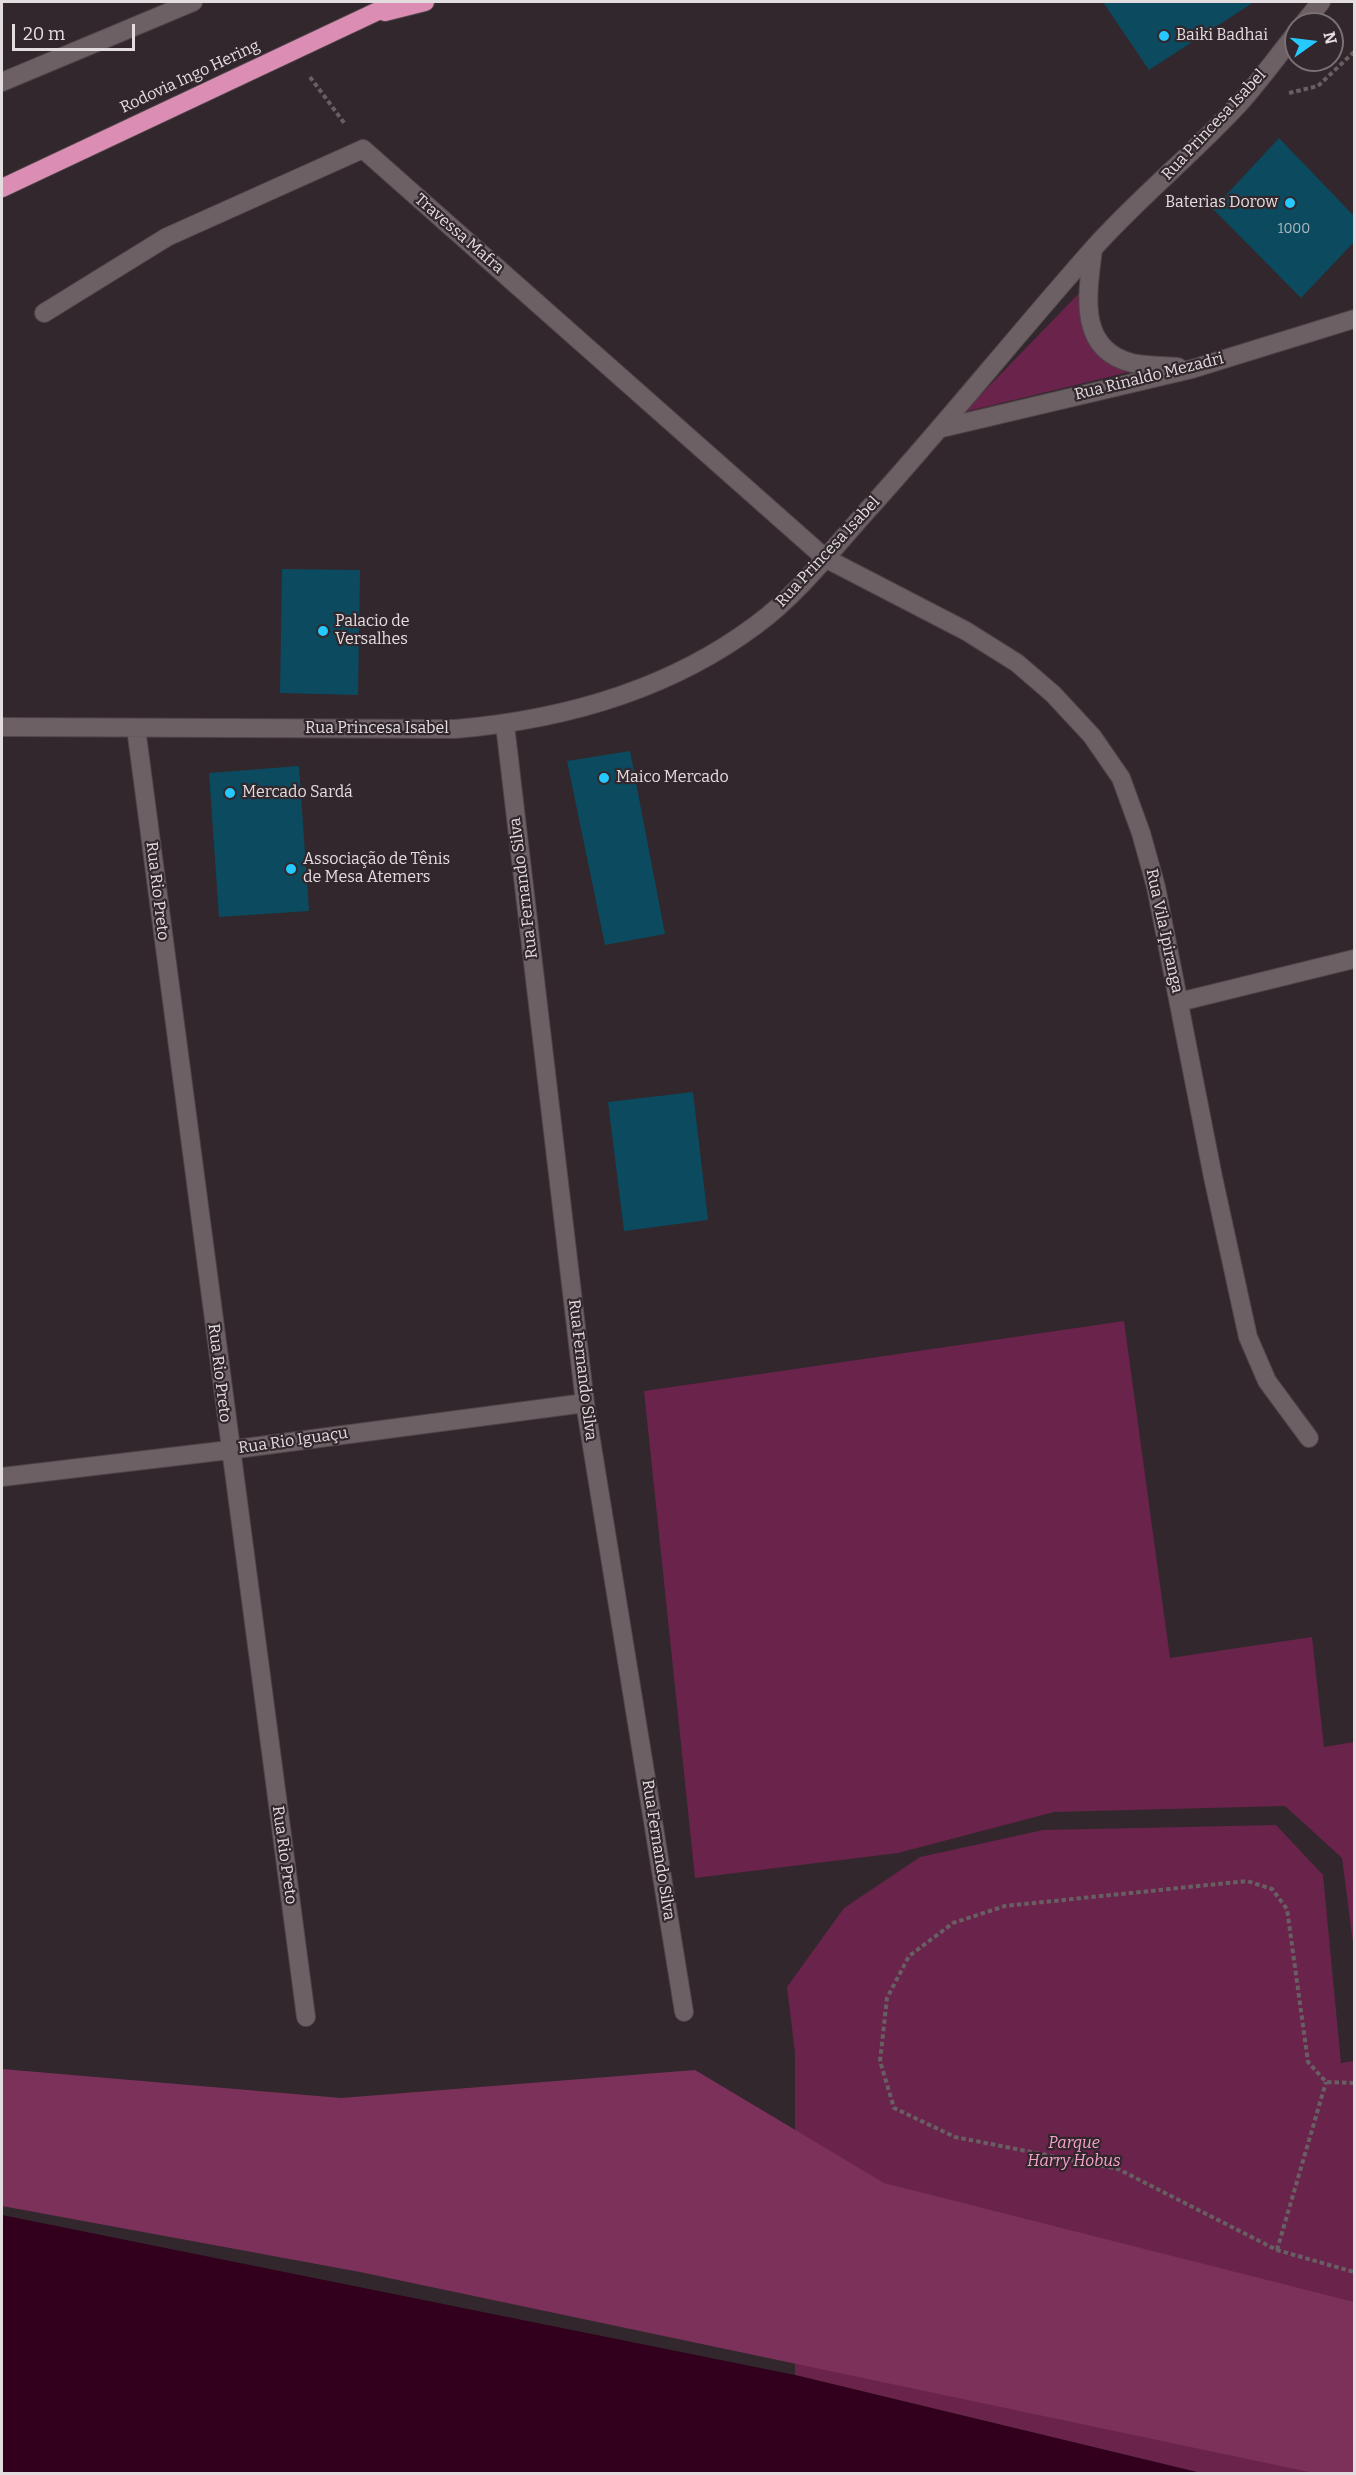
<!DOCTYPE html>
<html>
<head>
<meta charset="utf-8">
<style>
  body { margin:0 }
  #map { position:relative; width:1356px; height:2475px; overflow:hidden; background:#31272c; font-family:Bitter,serif }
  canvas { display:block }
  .frame { position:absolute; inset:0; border:3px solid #e3dde0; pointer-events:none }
  .north { position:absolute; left:1284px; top:12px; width:60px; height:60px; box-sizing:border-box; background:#31272c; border:2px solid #787074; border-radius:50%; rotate:76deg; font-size:16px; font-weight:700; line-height:24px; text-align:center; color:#e3dde0 }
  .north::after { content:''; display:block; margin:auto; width:21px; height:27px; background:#25c9fe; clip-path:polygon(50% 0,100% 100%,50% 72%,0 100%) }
  .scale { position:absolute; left:12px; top:24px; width:123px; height:27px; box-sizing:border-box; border:3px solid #e3dde0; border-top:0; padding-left:8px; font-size:18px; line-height:21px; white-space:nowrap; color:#e3dde0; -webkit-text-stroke:4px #31272c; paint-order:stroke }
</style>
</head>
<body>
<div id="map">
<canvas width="1356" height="2475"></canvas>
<div class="frame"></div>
<div class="north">N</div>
<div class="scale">20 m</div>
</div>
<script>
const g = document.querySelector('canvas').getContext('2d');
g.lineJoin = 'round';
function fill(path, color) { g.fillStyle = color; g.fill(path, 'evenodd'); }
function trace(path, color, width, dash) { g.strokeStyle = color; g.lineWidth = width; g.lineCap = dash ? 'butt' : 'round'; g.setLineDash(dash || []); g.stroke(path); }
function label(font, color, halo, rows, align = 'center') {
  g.font = font + ' Bitter,serif'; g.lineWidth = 4.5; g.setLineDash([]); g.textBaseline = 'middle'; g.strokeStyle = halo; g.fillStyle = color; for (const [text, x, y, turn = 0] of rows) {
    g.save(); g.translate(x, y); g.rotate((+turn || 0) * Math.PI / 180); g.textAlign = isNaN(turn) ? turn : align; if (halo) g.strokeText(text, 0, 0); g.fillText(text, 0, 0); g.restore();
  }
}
fill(new Path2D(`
  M1087,285l3,48 52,36 -178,43z
  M1124,1321l46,337 142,-21 12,110 30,-5v209l-12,-93 -57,-52 -231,6 -156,41 -203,25 -51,-487z
  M1276,1825l47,50 18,188 13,-2v412h-153l-406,-98v-322l-8,-66 57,-79 76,-51 123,-27z`), '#6a234b');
fill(new Path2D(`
  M2,2069l339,29 354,-28 189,113 470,119v171h-40l-954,-201 -358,-66z`), '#7c315a');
fill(new Path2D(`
  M2,2215l793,160 406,98h-1199z`), '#32001d');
fill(new Path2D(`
  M1103,2h151l-105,68z
  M1279,138l75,78v26l-53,56 -88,-89z
  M282,569l78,1 -2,125 -78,-2z
  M630,751l35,183 -60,11 -38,-184z
  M299,766l10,145 -90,6 -10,-144z
  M693,1092l15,128 -84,11 -16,-129z`), '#0c4a5f');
const minor = new Path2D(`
  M1303,24l18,-22
  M2,82l191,-80
  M1093,249c-5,43 -17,100 39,114 15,3 31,3 46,4
  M44,313l123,-76 196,-88 462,409 141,73 51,32 36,31 39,42 29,42 20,55 15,54 57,290 35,160 19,44 42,57
  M942,428l250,-59 162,-50
  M505,725l80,678 99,609
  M2,727l453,2c106,-9 214,-39 301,-104 42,-31 75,-74 110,-113 77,-85 149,-175 225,-261 46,-52 101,-96 148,-147 20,-22 38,-47 57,-71
  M136,728l170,1289
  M1179,1002l175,-43
  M2,1477l227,-27 356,-47`);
const highway = new Path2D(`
  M385,12l40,-10
  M2,188l395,-186`);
trace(minor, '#4e4549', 20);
trace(highway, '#4e4549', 20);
trace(new Path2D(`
  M310,77l35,47
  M1289,93l29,-7 36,-34
  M1354,2083l-28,-1 -18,-20 -21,-153 -15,-20 -25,-8 -242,25 -52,17 -44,33 -22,42 -7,63 14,47 61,29 163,32 159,81 77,22
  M1277,2250l49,-168`), '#685f63', 4, [4.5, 3]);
trace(minor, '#6c6065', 18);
trace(highway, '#db8db3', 18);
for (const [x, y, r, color] of [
  [1164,36,6,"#25c9fe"],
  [1290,203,6,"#25c9fe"],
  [323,631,6,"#25c9fe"],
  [604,778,6,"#25c9fe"],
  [230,793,6,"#25c9fe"],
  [291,869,6,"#25c9fe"]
]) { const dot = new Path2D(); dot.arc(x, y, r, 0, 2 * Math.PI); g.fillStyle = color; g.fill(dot); trace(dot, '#31272c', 2); }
label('14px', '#adb8c0', null, [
  ["1000",1294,229]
]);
label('16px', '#e3dde0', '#31272c', [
  ["Baiki Badhai",1176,36],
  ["Baterias Dorow",1278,203,"right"],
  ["Palacio de",335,622],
  ["Versalhes",335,640],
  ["Maico Mercado",616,778],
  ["Mercado Sardá",242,793],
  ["Associação de Tênis",303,860],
  ["de Mesa Atemers",303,878]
], 'left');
label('16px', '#e3dde0', '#31272c', [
  ["Rodovia Ingo Hering",190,77,-25],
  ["Rua Princesa Isabel",1214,125,-47],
  ["Travessa Mafra",459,234,41],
  ["Rua Rinaldo Mezadri",1149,377,-14],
  ["Rua Princesa Isabel",828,552,-47],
  ["Rua Princesa Isabel",377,729],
  ["Rua Fernando Silva",524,888,-97],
  ["Rua Rio Preto",157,891,83],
  ["Rua Vila Ipiranga",1164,931,78],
  ["Rua Fernando Silva",582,1370,83],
  ["Rua Rio Preto",219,1373,83],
  ["Rua Rio Iguaçu",293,1441,-8],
  ["Rua Fernando Silva",658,1850,81],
  ["Rua Rio Preto",284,1855,82]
]);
label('italic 16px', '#f9a2cc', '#31272c', [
  ["Parque",1074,2144],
  ["Harry Hobus",1074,2162]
]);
</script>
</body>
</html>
